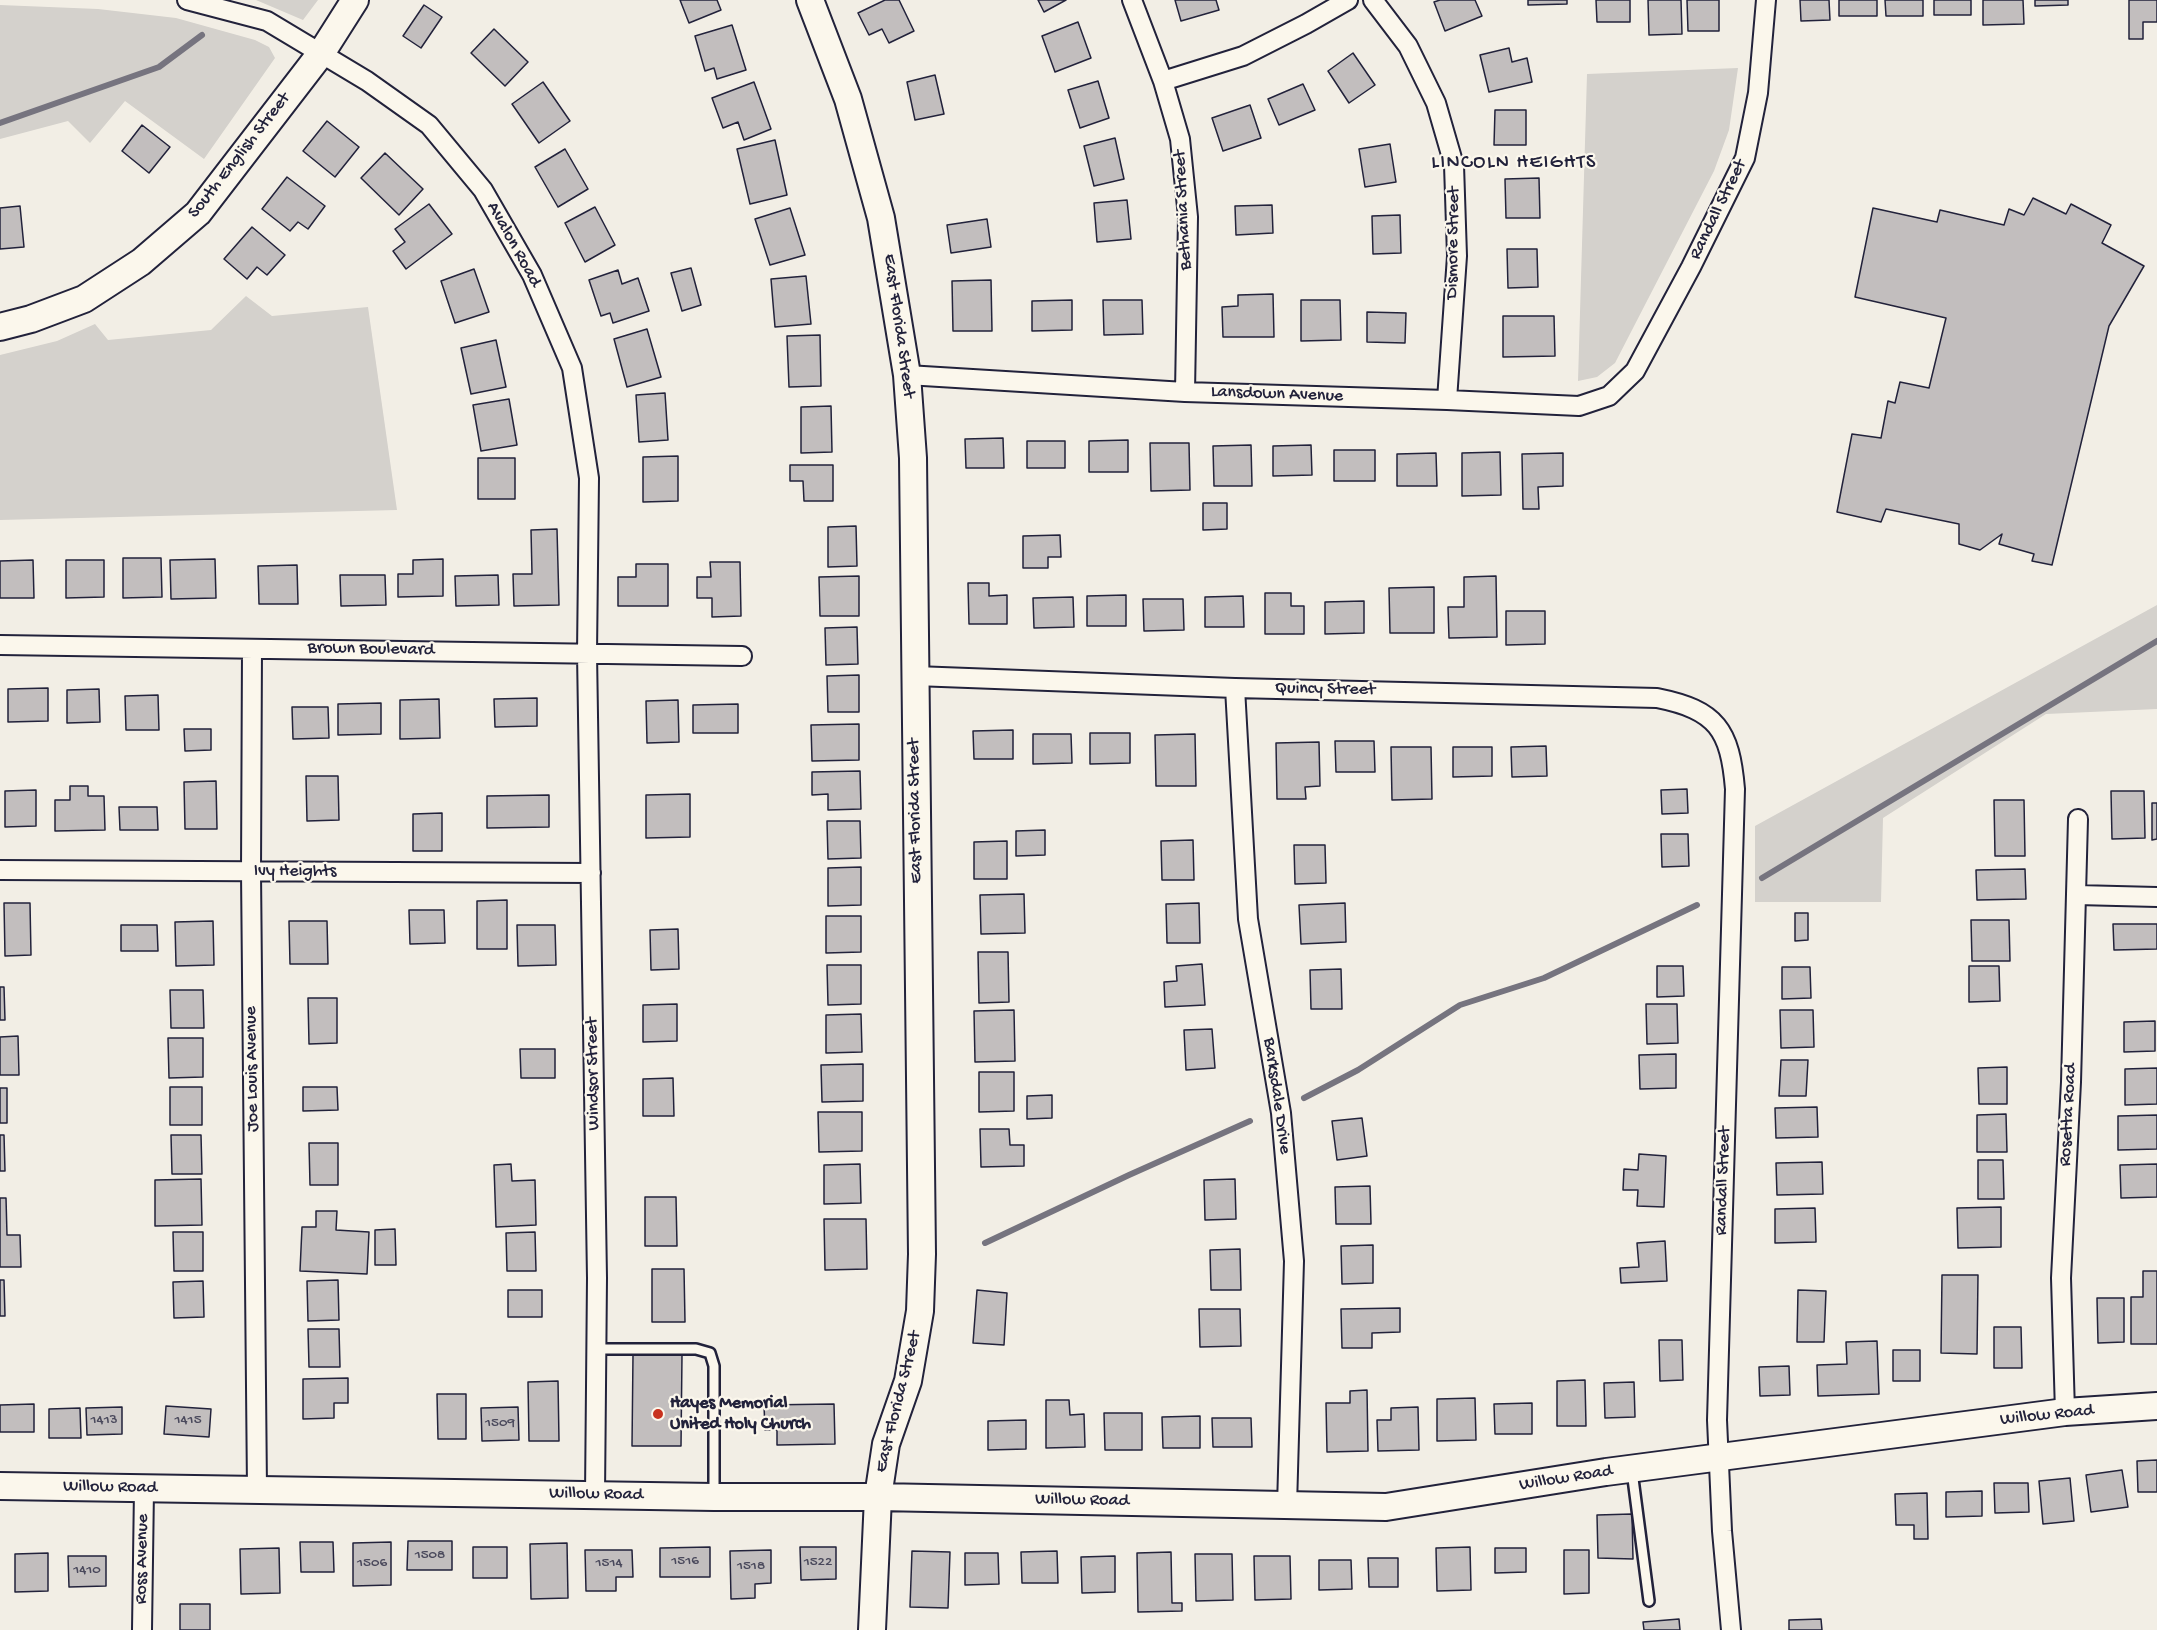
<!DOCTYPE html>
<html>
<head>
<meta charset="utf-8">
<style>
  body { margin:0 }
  canvas { display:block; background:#f2eee5 }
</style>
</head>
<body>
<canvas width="2157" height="1630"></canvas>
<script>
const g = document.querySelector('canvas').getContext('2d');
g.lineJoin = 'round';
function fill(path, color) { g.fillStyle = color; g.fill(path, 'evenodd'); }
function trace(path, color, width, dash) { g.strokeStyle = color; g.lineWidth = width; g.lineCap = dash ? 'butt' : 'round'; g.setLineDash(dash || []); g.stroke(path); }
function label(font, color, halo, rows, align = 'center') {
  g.font = font + ' "Gochi Hand",sans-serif'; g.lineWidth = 4.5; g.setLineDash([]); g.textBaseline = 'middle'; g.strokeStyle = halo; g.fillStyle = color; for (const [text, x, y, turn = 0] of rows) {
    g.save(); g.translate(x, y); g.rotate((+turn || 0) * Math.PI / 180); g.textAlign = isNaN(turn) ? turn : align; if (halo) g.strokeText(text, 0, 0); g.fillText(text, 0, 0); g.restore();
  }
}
fill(new Path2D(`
  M256,0h62l-15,20z
  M0,5l98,4 78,9 79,22 14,7 6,11 -71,101 -79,-58 -35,42 -22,-22 -68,18z
  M1738,68l-9,62 -15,41 -99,192 -18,14 -19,4 9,-307z
  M246,296l26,20 96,-9 29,203 -397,10v-165l57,-14 38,-17 13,16 103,-10z
  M2157,605v104l-111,5 -163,104 -2,84h-126v-76z`), '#d4d1cc');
trace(new Path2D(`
  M0,123l159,-56 43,-32
  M1762,878l395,-237
  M1304,1098l54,-28 102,-65 84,-27 153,-73
  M985,1243l144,-68 121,-54`), '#76747f', 6);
const building = new Path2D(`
  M680,0h37l4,10 -32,13z
  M885,0h14l15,31 -25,12 -7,-14 -13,6 -11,-22z
  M1038,0h28l-22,12z
  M1175,0h41l3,10 -38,11z
  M1440,0h35l7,16 -37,15 -11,-29z
  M1528,0h39v4l-39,1z
  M1596,0h34v22h-33z
  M1648,0h33l1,34 -33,1z
  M1687,0h32v31h-31z
  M1800,0h29l1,20 -29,1z
  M1839,0h38v16h-38z
  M1885,0h38v16h-37z
  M1934,0h37v15h-37z
  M1983,0h40l1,24 -41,1z
  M2035,0h33v5l-33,1z
  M2129,0h28v22h-14v17h-14z
  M424,5l18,12 -21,31 -18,-12z
  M1078,22l13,36 -36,14 -13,-36z
  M732,25l14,45 -29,9 -3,-11 -9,3 -10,-35z
  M494,29l34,33 -23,24 -34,-33z
  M1509,48l3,14 15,-4 5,24 -43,10 -9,-37z
  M1353,53l22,32 -26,18 -21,-32z
  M935,75l9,39 -29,6 -8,-38z
  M1098,81l11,37 -29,10 -12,-38z
  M543,82l27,39 -31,22 -27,-39z
  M754,82l17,47 -27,11 -6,-18 -15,6 -11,-30z
  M1303,84l12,26 -36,15 -11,-26z
  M1250,105l11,33 -38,13 -11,-33z
  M1495,110h31v35h-32z
  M327,121l32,26 -24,30 -32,-26z
  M142,125l28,22 -21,26 -27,-22z
  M1115,138l9,41 -30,7 -10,-40z
  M775,140l12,55 -37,9 -13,-55z
  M1390,144l6,38 -31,5 -6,-38z
  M565,149l23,40 -30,18 -23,-40z
  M385,153l38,36 -24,26 -38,-37z
  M287,177l38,29 -17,23 -10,-7 -8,9 -28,-22z
  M1539,178l1,40h-34l-1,-39z
  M2033,198l33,16 5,-10 40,21 -9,18 42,23 -35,60 -57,239 -20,-4 2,-7 -35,-10 3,-10 -22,16 -21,-6v-20l-73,-15 -5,13 -44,-10 15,-78 29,4 7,-37 7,2 5,-21 29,6 17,-70 -91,-21 18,-89 64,14 3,-12 64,15 5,-16 15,6z
  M1127,200l4,39 -34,3 -3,-39z
  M429,204l23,30 -46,35 -13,-18 12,-9 -10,-13z
  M1272,205l1,28 -37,2 -1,-29z
  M20,206l4,41 -24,2v-41z
  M595,207l20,38 -30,17 -20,-39z
  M790,208l15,47 -35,10 -15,-46z
  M1400,215l1,38 -28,1 -1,-38z
  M987,219l4,28 -40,6 -4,-28z
  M252,227l33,28 -18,20 -10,-8 -10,12 -23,-20z
  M1507,249h30l1,38 -30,1z
  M691,268l10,37 -19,6 -11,-38z
  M474,269l15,43 -34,11 -14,-42z
  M618,270l4,14 16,-6 11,33 -36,12 -3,-10 -9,3 -12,-36z
  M806,276l5,48 -36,3 -4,-48z
  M991,280l1,51h-39l-1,-50z
  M1273,294l1,43h-51l-1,-30 16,-1v-11z
  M1072,300v30l-40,1v-30z
  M1103,300h39l1,34 -39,1z
  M1301,300h39l1,40 -40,1z
  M1367,312l39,1 -1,30 -38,-1z
  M1503,316h51l1,40 -52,1z
  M647,329l14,48 -34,10 -13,-48z
  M820,335l1,51 -32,1 -2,-51z
  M496,340l10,47 -35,7 -10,-46z
  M665,393l3,47 -29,2 -3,-47z
  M509,399l8,46 -36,6 -8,-46z
  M831,406l1,46 -31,1v-46z
  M1003,438l1,30h-38l-1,-29z
  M1128,440v32h-39v-31z
  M1027,441h38v27h-38z
  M1150,443h39l1,47 -39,1z
  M1251,445l1,41h-38l-1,-40z
  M1311,445l1,30 -39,1v-30z
  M1334,450h41v31h-41z
  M1500,452l1,43 -39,1v-43z
  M1436,453l1,33h-40v-32z
  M1563,453v33l-25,1 1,22h-16l-1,-55z
  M678,456v45l-35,1v-45z
  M478,458h37v41h-37z
  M790,465h43v36h-29l-1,-20h-13z
  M1203,503h24v26l-24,1z
  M856,526l1,40 -29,1v-40z
  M557,529l2,76 -45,1 -1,-32h19l-1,-44z
  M1060,535l1,22h-13v11h-25v-32z
  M123,558h38l1,39 -39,1z
  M215,559l1,39 -45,1 -1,-39z
  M443,559v37l-45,1v-23h15v-14z
  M33,560l1,38h-34v-37z
  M66,560h38v37l-38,1z
  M710,562h30l1,54 -29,1v-19h-15v-21h14z
  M636,564h32v42h-50v-29h18z
  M297,565l1,39h-39l-1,-38z
  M340,575h45l1,30 -45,1z
  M498,575l1,30 -43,1 -1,-30z
  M859,576v40h-39l-1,-39z
  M1496,576l1,61 -48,1 -1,-31h16v-30z
  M968,583h21v13l18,-1v29h-38z
  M1434,587v46h-44l-1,-45z
  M1265,593h26v13h13v28h-39z
  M1126,595v31h-39v-30z
  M1243,596l1,31h-39v-30z
  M1073,597l1,30 -40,1 -1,-30z
  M1143,599h40l1,31 -40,1z
  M1364,601v32l-39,1v-32z
  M1506,611h39v33l-39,1z
  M857,627l1,37 -32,1 -1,-37z
  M859,675v37h-31l-1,-36z
  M48,688v33l-40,1v-33z
  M99,689l1,33 -33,1v-33z
  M158,695l1,35h-33l-1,-34z
  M537,698v28l-42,1 -1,-28z
  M439,699l1,39 -40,1v-39z
  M678,700l1,42 -32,1 -1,-42z
  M381,703v31l-43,1v-31z
  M738,704v29h-45v-28z
  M292,707h36l1,31 -36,1z
  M859,724v36l-47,1 -1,-36z
  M184,729h27v21l-26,1z
  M1013,730v29h-39l-1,-28z
  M1090,733h40v30l-40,1z
  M1033,734h38l1,29 -39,1z
  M1195,734l1,52h-40l-1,-51z
  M1335,741h39l1,31h-39z
  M1319,742l1,44 -15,1 1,12h-29l-1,-56z
  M1546,746l1,30 -35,1 -1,-30z
  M1391,747h40l1,52 -40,1z
  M1453,747h39v29l-39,1z
  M860,771l1,38 -33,1v-16l-16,1v-23z
  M306,776h32l1,44 -32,1z
  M216,781l1,48h-32l-1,-47z
  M70,786h18v10h16l1,34 -50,1v-31h15z
  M1687,789l1,24 -26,1 -1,-24z
  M36,790v36l-31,1v-36z
  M2111,791h33l1,47 -33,1z
  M690,794v43l-44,1v-43z
  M549,795v32l-62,1v-32z
  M1994,800h30l1,56h-30z
  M2152,803h5v36l-5,1z
  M119,807h38l1,23h-38z
  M442,813v38h-29v-37z
  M827,821h33l1,37 -33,1z
  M1045,830v25l-29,1v-25z
  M1661,834h27l1,32 -27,1z
  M1193,840l1,40h-32l-1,-39z
  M1007,841v38h-33v-37z
  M1294,845h31l1,38 -31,1z
  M861,867v38l-33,1v-38z
  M2025,869l1,30 -49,1 -1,-30z
  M1024,894l1,39 -44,1 -1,-39z
  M507,900v49h-30v-48z
  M4,903h26l1,52 -26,1z
  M1199,903l1,40h-33l-1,-39z
  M1345,903l1,39 -45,2 -2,-39z
  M409,910h35l1,33 -35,1z
  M1795,913h13v27l-13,1z
  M826,916h35v36l-35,1z
  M1971,920h38l1,41h-38z
  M213,921l1,44 -38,1 -1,-44z
  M289,921h38l1,43h-38z
  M2113,924h44v25l-43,1z
  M121,925h36l1,26h-37z
  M517,925h38l1,40 -38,1z
  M678,929l1,40 -28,1 -1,-40z
  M978,952h30l1,50 -30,1z
  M1202,964l3,41 -40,2 -1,-25 13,-1 -1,-15z
  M827,965h34v39l-33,1z
  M1657,966h26l1,30 -27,1z
  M1969,966h30l1,35 -31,1z
  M1782,967h28l1,31 -29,1z
  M1341,969l1,40h-31l-1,-39z
  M0,987h4l1,33h-5z
  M170,990h33l1,38h-33z
  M308,998h29v45l-28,1z
  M677,1004v37l-34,1v-37z
  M1646,1004h31l1,39 -31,1z
  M1014,1010l1,51 -40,1 -1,-51z
  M1780,1010h33l1,37 -33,1z
  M861,1014l1,38 -36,1v-38z
  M2155,1021v30l-31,1v-30z
  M1212,1029l3,39 -29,2 -2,-40z
  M18,1036l1,39h-19v-38z
  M168,1038h35v39l-34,1z
  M520,1049h35v29h-34z
  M1676,1054v34l-36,1 -1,-34z
  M1781,1060h27l-2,36h-27z
  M863,1064v37l-41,1 -1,-37z
  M2007,1067v37h-28l-1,-36z
  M2157,1068v36l-32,1v-36z
  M979,1072h35v39l-35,1z
  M673,1078l1,38h-31v-37z
  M170,1087h32v38h-32z
  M303,1087h34l1,23 -35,1z
  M0,1088h7v35h-7z
  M1052,1095v23l-25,1v-23z
  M1817,1107l1,30 -42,1 -1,-30z
  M818,1112h44v39l-43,1z
  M2006,1114l1,38h-30v-37z
  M2157,1115v34l-39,1v-34z
  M1362,1118l5,38 -30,4 -5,-39z
  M980,1129h29l1,16h14v21l-43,1z
  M0,1135h4l1,36h-5z
  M171,1135h30l1,39h-30z
  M309,1143h29v42h-28z
  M1639,1154l27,2 -2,51 -27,-1 1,-16h-15l1,-21 14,1z
  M1978,1160h25l1,39h-26z
  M1822,1162l1,32 -46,1 -1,-32z
  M511,1164l1,17 23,-1 1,45 -40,2 -2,-62z
  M860,1164l1,39 -37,1v-39z
  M2157,1164v33l-36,1 -1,-33z
  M201,1179l1,46 -47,1v-46z
  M1235,1179l1,40 -31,1 -1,-40z
  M1370,1186l1,38h-35l-1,-37z
  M645,1197h31l1,49h-32z
  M0,1198h6l1,37h13l1,32h-21z
  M2001,1207v40l-43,1 -1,-40z
  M1815,1208l1,34 -41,1v-34z
  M316,1211h21l-1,19 33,2 -2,42 -67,-3 2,-44h14z
  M824,1219h42l1,50 -42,1z
  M395,1229l1,36h-21v-35z
  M173,1232h30v39h-29z
  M535,1232l1,39h-29l-1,-38z
  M1665,1241l2,40 -46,2 -1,-15 19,-1 -2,-24z
  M1373,1245v38l-31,1 -1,-38z
  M1240,1249l1,41h-30l-1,-40z
  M652,1269h32l1,53h-33z
  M2143,1271h14v73h-26v-47h12z
  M1942,1275h36l-1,79 -36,-1z
  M0,1280h4l1,36h-5z
  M338,1280l1,40 -31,1 -1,-40z
  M203,1281l1,36 -30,1 -1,-36z
  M508,1290h34v27h-34z
  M977,1290l30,3 -3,52 -31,-2z
  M1798,1290l28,1 -2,51h-27z
  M2097,1298h27v44l-26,1z
  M1400,1308v24l-28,1v15h-30l-1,-39z
  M1199,1309h41l1,37 -41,1z
  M1994,1327h27l1,41h-28z
  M308,1329h31l1,38h-31z
  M1659,1340h23l1,40 -23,1z
  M1877,1341l2,53 -61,2 -1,-31 30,-1 -1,-22z
  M1893,1350h27v31h-27z
  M633,1355h49l-1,91h-49z
  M1789,1366l1,29 -30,1 -1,-29z
  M348,1378v25h-14v15l-31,1v-40z
  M1585,1380l1,46h-29v-45z
  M558,1381l1,60h-30l-1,-59z
  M1634,1382l1,35 -30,1 -1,-35z
  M1367,1390l1,61 -41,1 -1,-49h24v-12z
  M437,1394h29v45h-28z
  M1475,1398l1,42 -39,1v-42z
  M1046,1400h23l1,15 14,-1 1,33 -39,1z
  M1532,1403v31h-37l-1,-30z
  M34,1404v28h-34v-27z
  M834,1404l1,40 -58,1v-15h-12l-1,-25z
  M166,1406l45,3 -2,28 -45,-3z
  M122,1407v27l-35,1 -1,-27z
  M518,1407l1,33 -37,1 -1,-33z
  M1418,1407l1,43 -41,1 -1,-31h14v-12z
  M80,1408l1,30h-32v-29z
  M1104,1413h38v37h-37z
  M1200,1416v32h-37l-1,-31z
  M1212,1418h39l1,29h-39z
  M1026,1420v29l-38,1v-29z
  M2157,1460v32h-19l-1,-31z
  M2122,1470l6,37 -37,5 -5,-37z
  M2070,1478l4,43 -31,3 -4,-43z
  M1994,1483h34l1,29 -34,1z
  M1982,1491v25l-36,1v-25z
  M1927,1493l1,46h-14v-14h-18l-1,-31z
  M1632,1514l1,45 -35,-1 -1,-43z
  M408,1541h44v29h-45z
  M300,1542h33l1,30h-33z
  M391,1542v43l-38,1v-43z
  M567,1543l1,55 -37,1 -1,-55z
  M473,1547h34v31h-34z
  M710,1547v30h-50v-29z
  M800,1547h36v32l-35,1z
  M1470,1547l1,43 -34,1 -1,-43z
  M279,1548l1,45 -39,1 -1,-45z
  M1495,1548h31v24l-31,1z
  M585,1550h47l1,27h-17v14h-30z
  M771,1550v33l-16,1v14l-24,1 -1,-48z
  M1564,1550h25v43l-25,1z
  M912,1551l38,1 -2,56 -38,-1z
  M1057,1551l1,32h-36l-1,-31z
  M1171,1552l1,51h10v8l-44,1 -1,-59z
  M48,1553v38l-33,1v-38z
  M965,1553h33l1,31 -34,1z
  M1195,1554h37l1,46 -37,1z
  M68,1556h38v30l-37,1z
  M1115,1556v36l-33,1 -1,-36z
  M1254,1556h36l1,43 -36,1z
  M1368,1558h30v29h-29z
  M1319,1560h32l1,29 -33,1z
  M180,1604h30v26h-30z
  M1679,1619l1,11h-36l-1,-8z
  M1821,1619l1,11h-33v-10z`);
fill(building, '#c2bebe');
trace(building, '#22223b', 1.5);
const lane = new Path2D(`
  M596,1349h100l14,4 4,13v129
  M1632,1471l17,130`);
const street = new Path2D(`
  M187,0l80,21 100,60 62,44 54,65 49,85 40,93 17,110 -2,175 10,625 -2,217
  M1132,0l31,81 17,58 8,78 -3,175
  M1373,0l35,46 28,57 18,62 3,91 -10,144
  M1163,81l80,-25 63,-32 42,-24
  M907,375l278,17 262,8 132,6 30,-10 26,-25 56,-104 54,-109 13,-65 8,-93
  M0,645l742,11
  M252,649l-1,223 6,617
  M915,676l320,12 422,10c60,12 73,32 78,91l-18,631 5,111 9,99
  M1235,688l13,231 33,194 13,148 -7,245
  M0,870l591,3
  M2077,895l80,2
  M2065,1412l-4,-134 10,-196 7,-263
  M142,1630l2,-141`);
const secondary = new Path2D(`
  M810,0l38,99 33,119 26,157 6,83 9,796 -2,57 -12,70 -22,63 -8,53 -6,133
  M0,327l31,-8 53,-20 57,-37 57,-49 124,-161 33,-52
  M0,1486l714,11h164l508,10 220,-35 459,-60 92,-6`);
trace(lane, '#22223b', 14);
trace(street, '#22223b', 22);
trace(secondary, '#22223b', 30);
trace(lane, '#fbf7ec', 9);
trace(street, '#fbf7ec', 18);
trace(secondary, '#fbf7ec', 26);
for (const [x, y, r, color] of [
  [658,1414,6,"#c8321e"]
]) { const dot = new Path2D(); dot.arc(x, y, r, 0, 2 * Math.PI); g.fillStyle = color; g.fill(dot); trace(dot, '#fbf7ec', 2); }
label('15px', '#4a495c', null, [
  ["1413",104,1421],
  ["1415",188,1421],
  ["1509",500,1424],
  ["1508",430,1556],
  ["1516",685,1562],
  ["1522",818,1563],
  ["1506",372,1564],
  ["1514",609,1564],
  ["1518",751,1567],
  ["1410",87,1571]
]);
label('18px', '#22223b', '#fbf7ec', [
  ["South English Street",240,156,-52],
  ["Bethania Street",1184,210,-93],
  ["Randall Street",1719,210,-64],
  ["Dismore Street",1454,243,-89],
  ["Avalon Road",513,245,61],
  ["East Florida Street",898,326,82],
  ["Lansdown Avenue",1277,395,2],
  ["Brown Boulevard",371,650,1],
  ["Quincy Street",1325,690,1],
  ["East Florida Street",916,811,-91],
  ["Ivy Heights",295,872],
  ["Joe Louis Avenue",253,1069,-91],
  ["Windsor Street",594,1074,-91],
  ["Barksdale Drive",1276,1096,82],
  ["Rosetta Road",2069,1115,-87],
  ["Randall Street",1724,1181,-88],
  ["East Florida Street",899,1402,-76],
  ["Willow Road",2047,1416,-6],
  ["Willow Road",1566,1479,-9],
  ["Willow Road",110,1488,1],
  ["Willow Road",596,1495,1],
  ["Willow Road",1082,1501,1],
  ["Ross Avenue",143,1559,-89]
]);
label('bold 18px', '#22223b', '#fbf7ec', [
  ["Hayes Memorial",670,1404],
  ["United Holy Church",670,1425]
], 'left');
g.letterSpacing = '1.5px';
label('20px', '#22223b', '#fbf7ec', [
  ["LINCOLN HEIGHTS",1514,164]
]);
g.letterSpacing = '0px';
</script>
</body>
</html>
